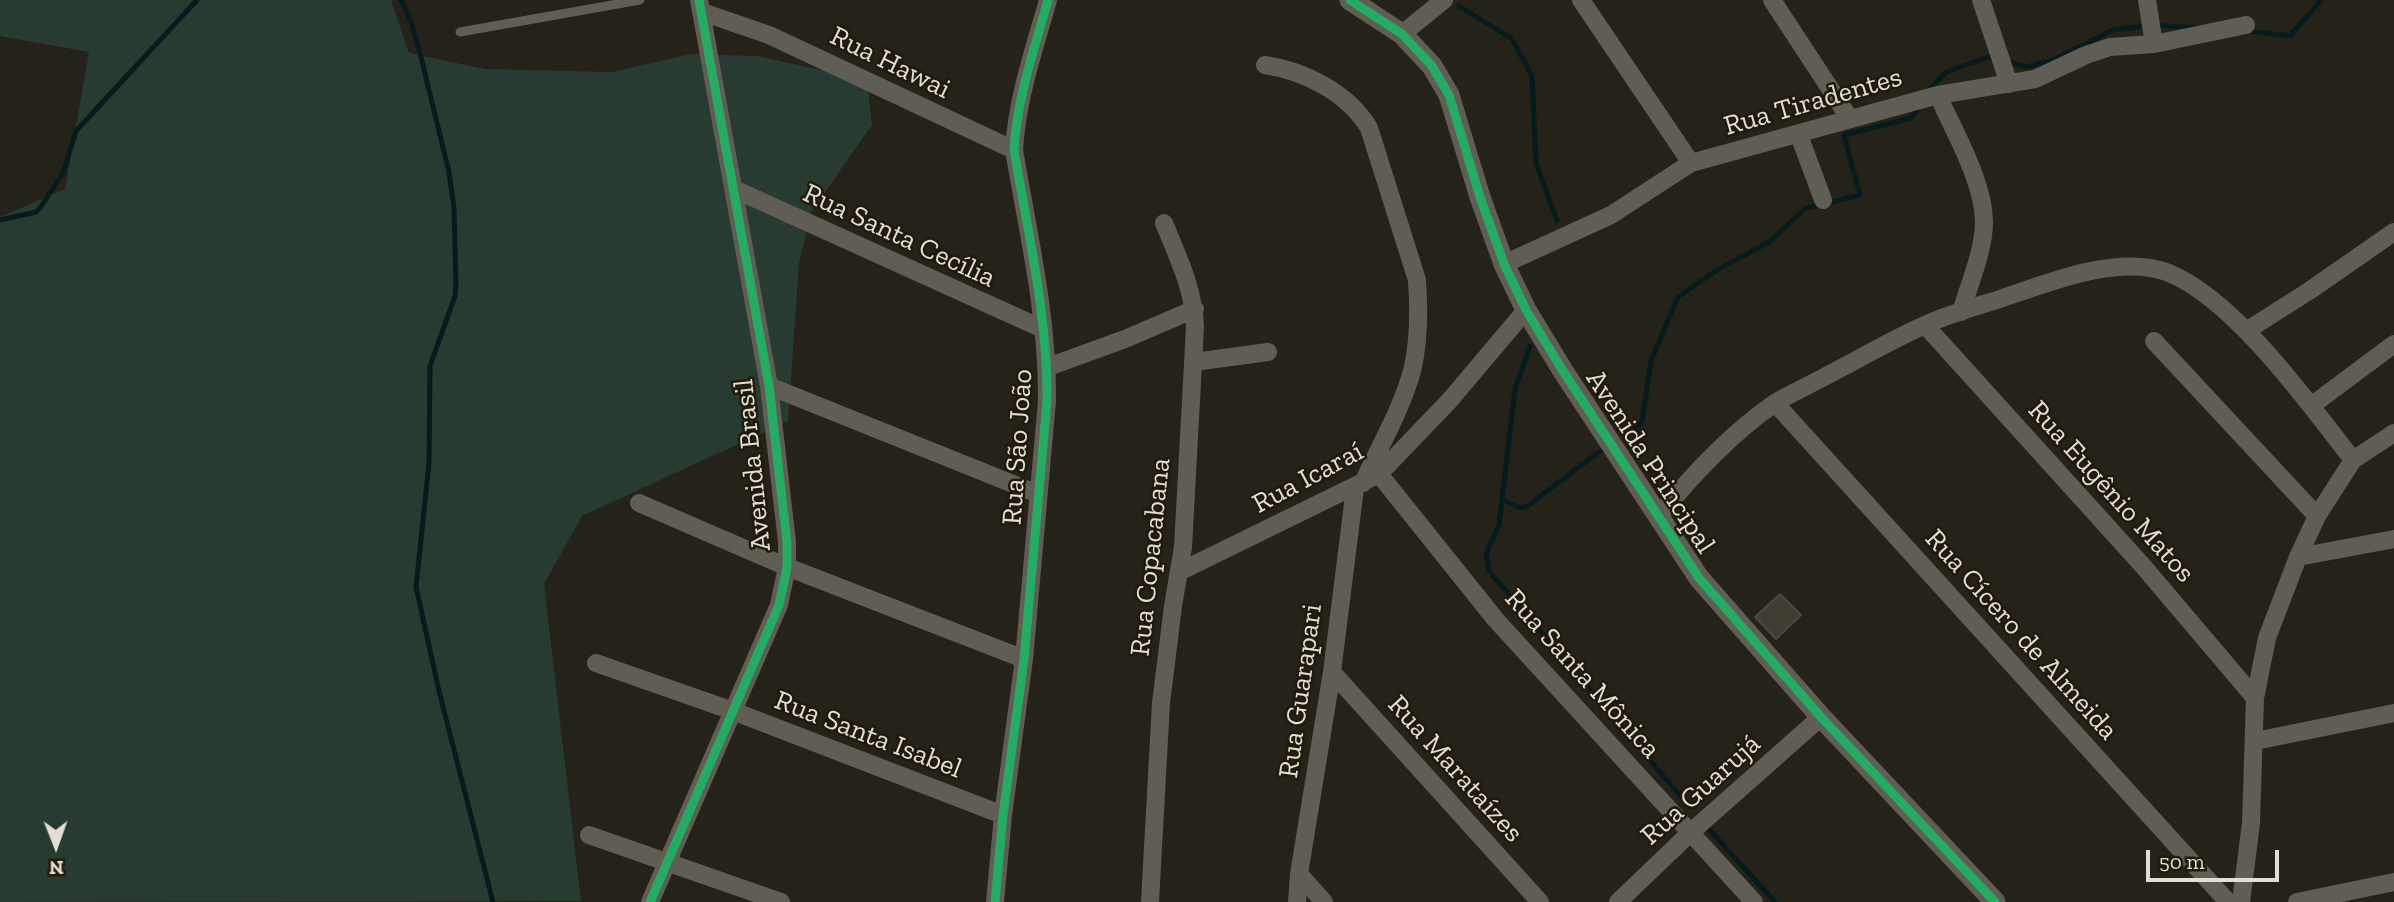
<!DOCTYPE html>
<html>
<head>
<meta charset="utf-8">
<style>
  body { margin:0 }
  #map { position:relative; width:2394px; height:902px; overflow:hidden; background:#252219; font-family:"Zilla Slab",serif }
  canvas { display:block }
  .north { position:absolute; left:21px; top:811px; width:70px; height:70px; -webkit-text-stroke:5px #211a0b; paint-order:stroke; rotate:179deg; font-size:19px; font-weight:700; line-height:28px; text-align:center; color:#e2ded4 }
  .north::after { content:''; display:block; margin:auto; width:24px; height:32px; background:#e2ded4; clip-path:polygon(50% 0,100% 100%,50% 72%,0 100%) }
  .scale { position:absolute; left:2146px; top:850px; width:133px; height:32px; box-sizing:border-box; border:4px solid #e2ded4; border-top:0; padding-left:9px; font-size:21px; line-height:24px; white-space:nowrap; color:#e2ded4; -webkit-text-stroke:5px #211a0b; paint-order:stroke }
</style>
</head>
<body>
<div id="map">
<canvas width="2394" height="902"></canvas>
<div class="north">N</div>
<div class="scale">50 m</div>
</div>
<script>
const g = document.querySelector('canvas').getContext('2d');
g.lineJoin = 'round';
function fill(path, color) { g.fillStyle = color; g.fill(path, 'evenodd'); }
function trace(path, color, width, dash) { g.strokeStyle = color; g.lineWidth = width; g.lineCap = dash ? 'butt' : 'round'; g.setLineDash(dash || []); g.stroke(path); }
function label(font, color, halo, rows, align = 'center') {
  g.font = font + ' "Zilla Slab",serif'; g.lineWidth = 5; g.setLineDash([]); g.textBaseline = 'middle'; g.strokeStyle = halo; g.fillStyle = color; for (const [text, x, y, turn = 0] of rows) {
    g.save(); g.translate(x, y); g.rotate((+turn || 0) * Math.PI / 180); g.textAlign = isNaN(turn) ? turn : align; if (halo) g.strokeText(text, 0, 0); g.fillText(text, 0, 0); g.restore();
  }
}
fill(new Path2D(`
  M0,0h391l18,53 76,16 127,3 79,-18 66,2 73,16 38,17 4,36 -61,87 -12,51 -11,158 -206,95 -38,68 37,317 -581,1v-685l65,-28 24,-137 -89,-16z`), '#283b30');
trace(new Path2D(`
  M401,0l10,22 8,27 30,123 5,36 2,77 -1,11 -25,70 -1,97 -13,124 23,104 54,211
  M1459,6l53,33 20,37 4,87 21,58
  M2247,31l43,5 31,-36
  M2005,61l21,6 27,-7 60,-30 38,-5 48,3
  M1926,93l20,-21 43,-15 6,2
  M0,220l36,-8 4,-4 23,-35 13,-42 121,-131
  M1530,346l-15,43 -16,136 -13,29 3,17 201,236
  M1634,430l8,-9 9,-60 27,-64 39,-27 52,-28 37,-34 54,-13 -16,-60 67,-17 9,-13
  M1503,500l18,8 5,-1 74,-56
  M1708,828l67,74`), '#061b1e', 5);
const building = new Path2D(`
  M1780,594l21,21 -25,24 -21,-22z`);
fill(building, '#403c32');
trace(building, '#4b4840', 2);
trace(new Path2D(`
  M460,32l180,-32`), '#605d55', 9);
trace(new Path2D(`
  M1581,0l110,163
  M1772,0l78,119
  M1981,0l28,84
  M2147,0l7,44
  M702,12l67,23 245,115
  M1402,34l42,-34
  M1265,65c40,6 83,28 104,63l48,152c2,28 2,59 -4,87 -10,40 -33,78 -50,116
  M1938,95c16,37 46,87 46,127 0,28 -15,63 -23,90
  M1799,135l24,65
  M734,189l309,140
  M1504,264l107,-49 80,-52 247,-68 97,-16 51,-24 24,-8 44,-3 92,-19
  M1925,325l218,241 112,132
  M2246,331l63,-40 85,-59
  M2154,341l163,175
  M1194,362l74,-10
  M1048,367l77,-28 70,-30
  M769,386l269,108
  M1775,403l453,499
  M2311,406l83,-62
  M1379,474l117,146 258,282
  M639,503l148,64 237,92
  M1658,517c34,-42 72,-83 117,-114 16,-10 35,-18 51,-27 33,-17 65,-36 99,-51 24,-11 50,-18 75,-26 48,-16 119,-46 169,-26 66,27 140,131 184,187
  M2298,557l96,-18
  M1179,572l200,-98 71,-74 76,-90
  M596,663l137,48 270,104
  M1332,672l208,230
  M2255,741l139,-28
  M589,835l192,67
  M1299,874l25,28
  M650,902l129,-297 8,-38v-25l-18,-156 -70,-386
  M995,902l8,-87 21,-156 23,-258c1,-84 -19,-168 -33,-251 3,-52 20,-100 34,-150
  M1150,902l11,-199 12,-97 10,-59 12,-220c-1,-37 -17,-70 -31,-104
  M1297,902l2,-28 33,-202 23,-184
  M1618,902l72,-69 131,-116
  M2241,902l10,-79 4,-125 12,-60 31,-81 19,-41 36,-56 41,-27
  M2297,902l97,-20`), '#605d55', 18);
trace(new Path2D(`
  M1350,0l52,34 30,32 17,29 31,102 24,67 22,46 37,61 136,207 122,139 174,185`), '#605d55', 21);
trace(new Path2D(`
  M1350,0l52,34 30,32 17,29 31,102 24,67 22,46 37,61 136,207 122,139 174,185
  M650,902l129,-297 8,-38v-25l-18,-156 -70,-386
  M995,902l8,-87 21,-156 23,-258c1,-84 -19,-168 -33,-251 3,-52 20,-100 34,-150`), '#26ab63', 9);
label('28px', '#e2ded4', '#211a0b', [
  ["Rua Hawai",890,63,26],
  ["Rua Tiradentes",1813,102,-16],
  ["Rua Santa Cecília",899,236,25],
  ["Rua São João",1018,447,-86],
  ["Avenida Principal",1650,462,57],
  ["Avenida Brasil",753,465,-96],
  ["Rua Icaraí",1308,478,-28],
  ["Rua Eugênio Matos",2111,492,48],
  ["Rua Copacabana",1151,557,-84],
  ["Rua Cícero de Almeida",2021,635,48],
  ["Rua Santa Mônica",1582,674,48],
  ["Rua Guarapari",1301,691,-82],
  ["Rua Santa Isabel",868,735,21],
  ["Rua Marataízes",1455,769,48],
  ["Rua Guarujá",1701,790,-42]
]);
</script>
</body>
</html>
